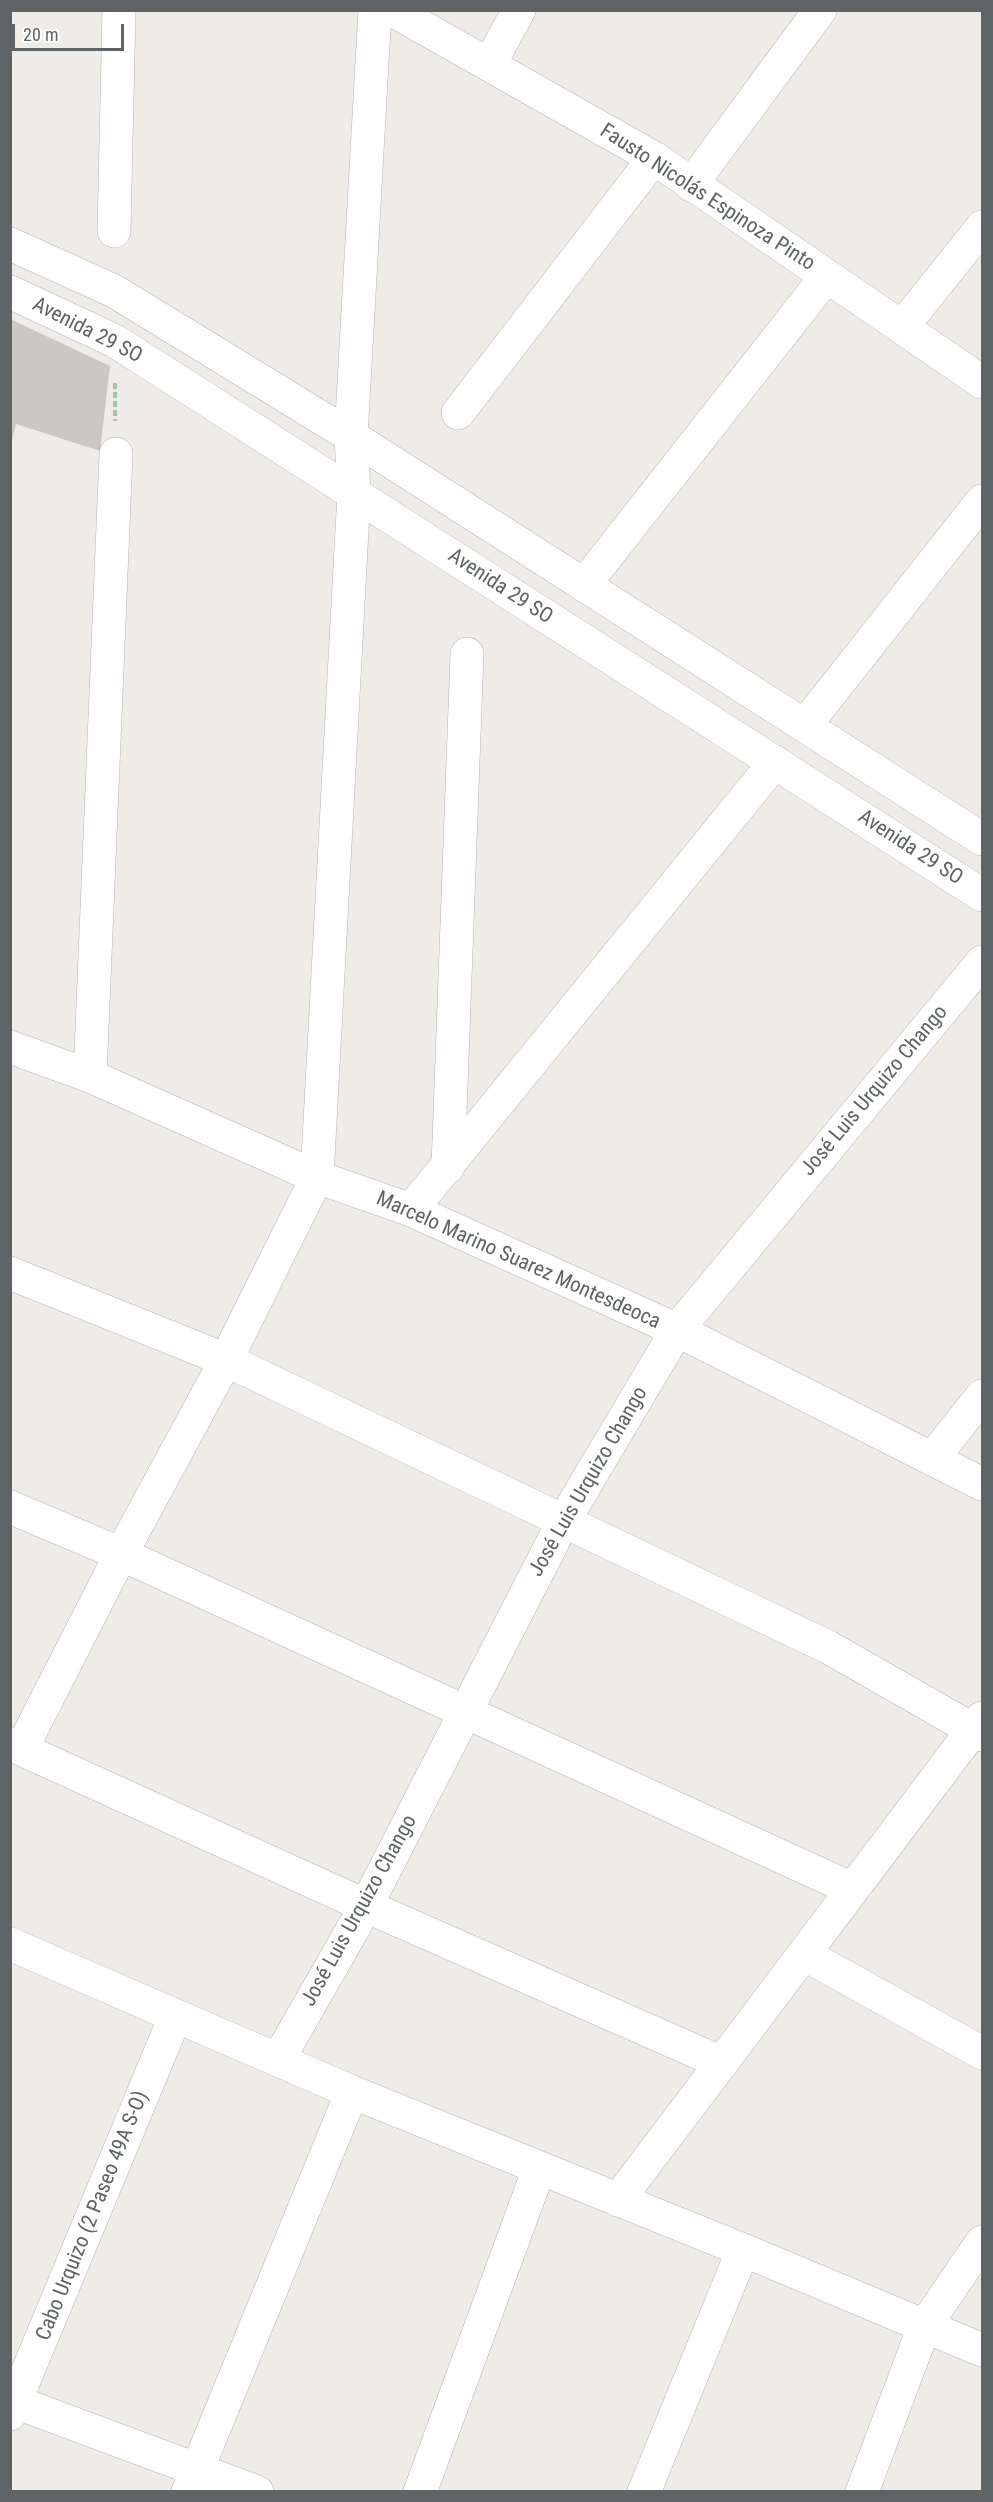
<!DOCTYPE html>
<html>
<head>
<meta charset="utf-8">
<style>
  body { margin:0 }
  #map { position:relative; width:993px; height:2502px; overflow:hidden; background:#efece7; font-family:"Roboto Condensed",sans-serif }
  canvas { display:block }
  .frame { position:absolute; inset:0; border:12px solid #5e6366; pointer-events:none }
  .scale { position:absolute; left:12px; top:24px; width:112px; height:27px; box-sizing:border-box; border:3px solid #5e6366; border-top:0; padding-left:8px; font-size:18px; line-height:21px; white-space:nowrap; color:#5e6366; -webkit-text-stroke:4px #fff; paint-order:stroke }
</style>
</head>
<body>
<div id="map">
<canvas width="993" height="2502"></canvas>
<div class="frame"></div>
<div class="scale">20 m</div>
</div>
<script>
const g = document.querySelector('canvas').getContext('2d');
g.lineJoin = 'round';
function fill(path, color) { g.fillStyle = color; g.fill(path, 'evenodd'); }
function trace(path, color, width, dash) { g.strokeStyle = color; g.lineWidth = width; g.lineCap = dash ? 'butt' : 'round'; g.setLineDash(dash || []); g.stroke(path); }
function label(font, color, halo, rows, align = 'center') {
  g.font = font + ' "Roboto Condensed",sans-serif'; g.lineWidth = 4.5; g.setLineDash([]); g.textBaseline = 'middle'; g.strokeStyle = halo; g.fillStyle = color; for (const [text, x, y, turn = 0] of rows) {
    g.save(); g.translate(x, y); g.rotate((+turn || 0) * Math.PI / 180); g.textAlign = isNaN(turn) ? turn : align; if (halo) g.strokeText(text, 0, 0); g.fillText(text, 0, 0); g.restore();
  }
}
fill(new Path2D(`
  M10,319l100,47 -10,85 -84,-27 -6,24z`), '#cbc7c3');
const street = new Path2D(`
  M392,10l262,148 328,224
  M490,63l29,-53
  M691,185l129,-175
  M114,231l5,-221
  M902,327l80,-100
  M458,413l196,-255
  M584,585l242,-308
  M806,724l176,-223
  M10,1047l80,29 227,101 94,33 266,120 305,154
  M90,1076l26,-622
  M448,1167l19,-513
  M411,1210l364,-448
  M10,1273l216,87 602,287 154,88
  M932,1459l50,-63
  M10,1507l111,47 731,335
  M10,1744l356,162 356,157
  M22,1748l99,-194 105,-194 91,-183 37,-684 -3,-57 24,-426
  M10,1944l342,148 391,158 239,100
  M804,1954l178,99
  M279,2058l87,-152 197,-384 114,-192 305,-368
  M618,2200l364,-482
  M10,2400l247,92
  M10,2414l165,-397
  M188,2492l164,-400
  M420,2492l119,-323
  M644,2492l99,-242
  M862,2492l62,-165 58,-85`);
const secondary = new Path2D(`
  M10,244l104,47 237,145 631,403
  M10,292l105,49 867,554`);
trace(street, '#b2b5b8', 34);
trace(secondary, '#b1b5b8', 34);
trace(new Path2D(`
  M115,383v38`), '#a1c7a6', 4, [6, 3]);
trace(street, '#fff', 33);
trace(secondary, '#fff', 33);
label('21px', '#5e6366', '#fff', [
  ["Fausto Nicolás Espinoza Pinto",707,198,33],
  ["Avenida 29 SO",87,331,27],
  ["Avenida 29 SO",500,587,33],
  ["Avenida 29 SO",910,848,33],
  ["José Luis Urquizo Chango",875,1091,-50],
  ["Marcelo Marino Suarez Montesdeoca",518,1261,24],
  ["José Luis Urquizo Chango",589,1482,-60],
  ["José Luis Urquizo Chango",360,1911,-61],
  ["Cabo Urquizo (2 Paseo 49A S-O)",93,2216,-68]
]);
</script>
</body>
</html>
